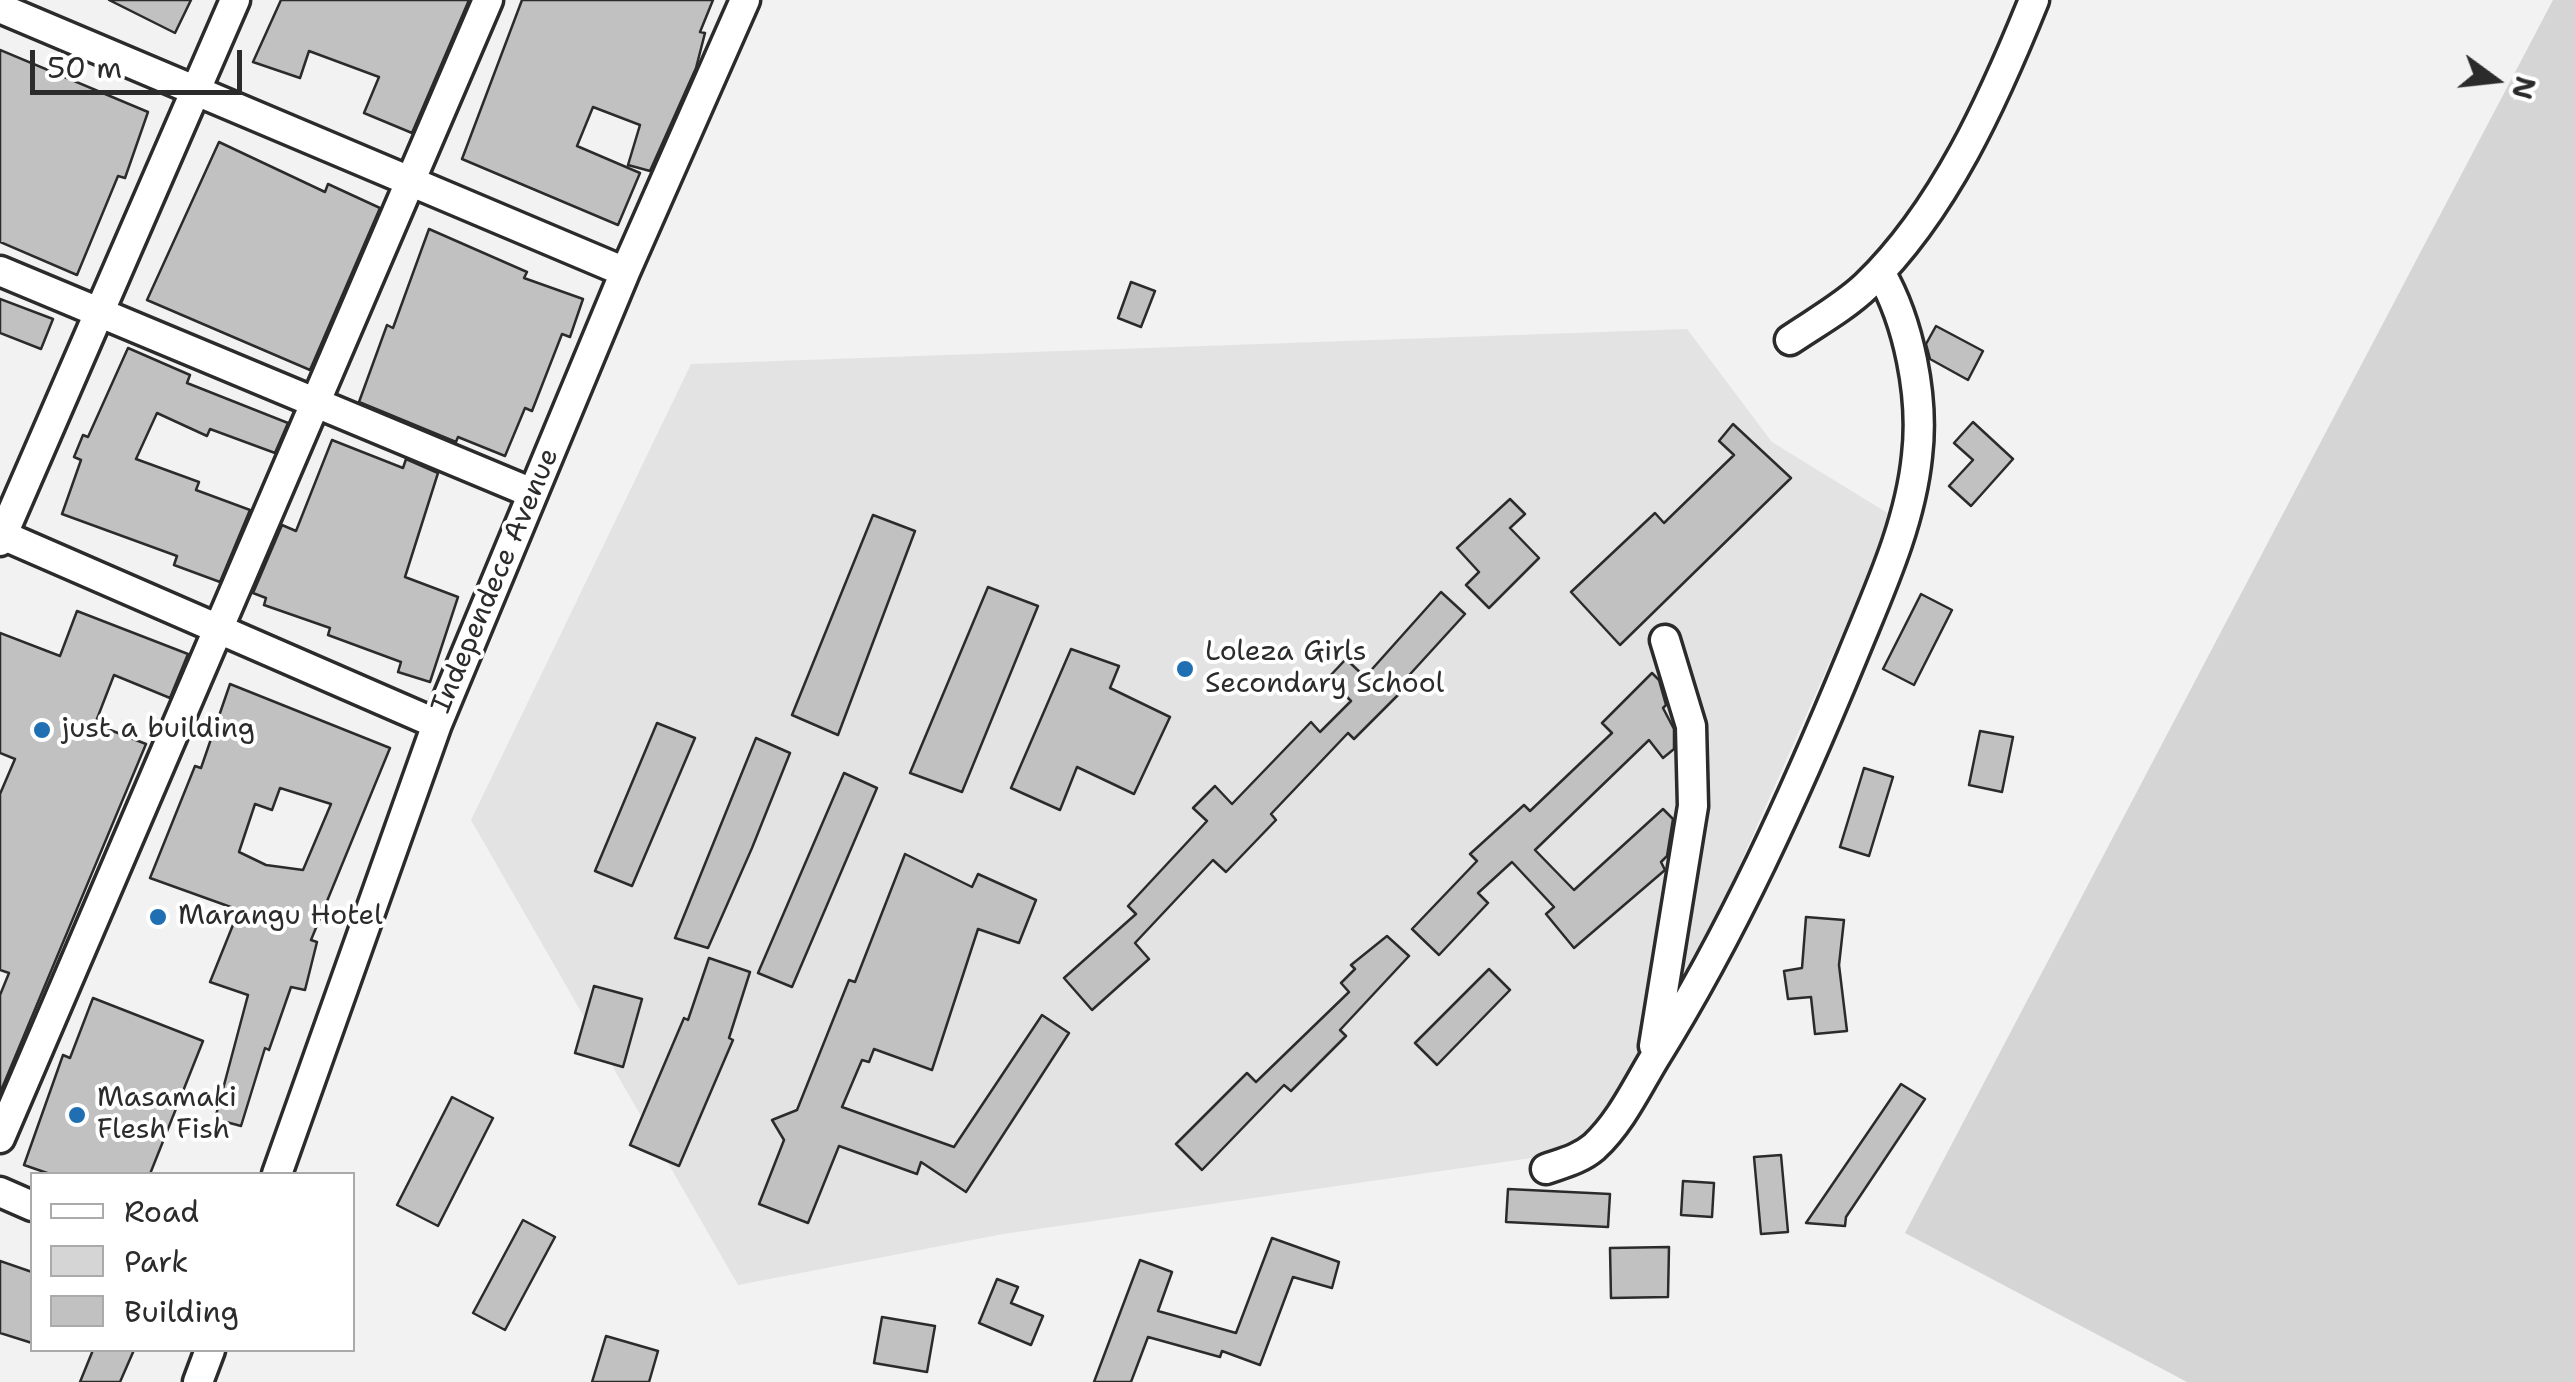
<!DOCTYPE html>
<html>
<head>
<meta charset="utf-8">
<style>
  body { margin:0 }
  #map { position:relative; width:2575px; height:1382px; overflow:hidden; background:#f2f2f2; font-family:"Shantell Sans",sans-serif }
  canvas { display:block }
  .legend { position:absolute; left:30px; top:1172px; width:325px; height:180px; box-sizing:border-box; background:#fff; border:2px solid #aaa; margin:0; padding:12px 18px; list-style:none; font-size:30px; color:#2b2b2b }
  .legend li { display:flex; align-items:center; gap:20px; height:50px }
  .legend b { width:50px; border:2px solid #aaa }
  .north { position:absolute; left:2445px; top:30px; width:100px; height:100px; -webkit-text-stroke:8px #fff; paint-order:stroke; rotate:105deg; font-size:28px; font-weight:700; line-height:40px; text-align:center; color:#2b2b2b }
  .north::after { content:''; display:block; margin:auto; width:35px; height:45px; background:#2b2b2b; clip-path:polygon(50% 0,100% 100%,50% 72%,0 100%) }
  .scale { position:absolute; left:30px; top:50px; width:212px; height:45px; box-sizing:border-box; border:5px solid #2b2b2b; border-top:0; padding-left:12px; font-size:30px; line-height:35px; white-space:nowrap; color:#2b2b2b; -webkit-text-stroke:8px #fff; paint-order:stroke }
</style>
</head>
<body>
<div id="map">
<canvas width="2575" height="1382"></canvas>
<ul class="legend">
<li><b style="height:12px;background:#fff"></b>Road</li>
<li><b style="height:28px;background:#d5d5d5"></b>Park</li>
<li><b style="height:28px;background:#c1c1c1"></b>Building</li>
</ul>
<div class="north">N</div>
<div class="scale">50 m</div>
</div>
<script>
const g = document.querySelector('canvas').getContext('2d');
g.lineJoin = 'round';
function fill(path, color) { g.fillStyle = color; g.fill(path, 'evenodd'); }
function trace(path, color, width, dash) { g.strokeStyle = color; g.lineWidth = width; g.lineCap = dash ? 'butt' : 'round'; g.setLineDash(dash || []); g.stroke(path); }
function label(font, color, halo, rows, align = 'center') {
  g.font = font + ' "Shantell Sans",sans-serif'; g.lineWidth = 8; g.setLineDash([]); g.textBaseline = 'middle'; g.strokeStyle = halo; g.fillStyle = color; for (const [text, x, y, turn = 0] of rows) {
    g.save(); g.translate(x, y); g.rotate((+turn || 0) * Math.PI / 180); g.textAlign = isNaN(turn) ? turn : align; if (halo) g.strokeText(text, 0, 0); g.fillText(text, 0, 0); g.restore();
  }
}
fill(new Path2D(`
  M1687,329l85,113 122,75 -279,629 -612,88 -265,51 -267,-465 220,-456z`), '#e3e3e3');
fill(new Path2D(`
  M2553,0h22v1382h-388l-282,-149z`), '#d5d5d5');
const building = new Path2D(`
  M109,0h82l-16,33z
  M281,0h188l-57,133 -48,-20 15,-36 -70,-26 -9,27 -47,-16z
  M522,0h191l-13,32 5,1 -9,35 -46,103 -22,-6 12,-40 -47,-18 -16,39 63,27 -22,52 -156,-66z
  M0,50l148,62 -23,66 -7,-2 -41,99 -77,-33z
  M219,142l106,50 3,-8 52,24 -70,162 -163,-70z
  M429,229l98,43 -3,6 59,21 -13,38 -8,-3 -30,77 -7,-3 -20,48 -47,-19 -2,5 -97,-40 28,-77 6,3z
  M1131,282l24,9 -14,36 -23,-9z
  M0,299l53,20 -12,30 -41,-16z
  M1936,326l47,25 -15,29 -38,-21 -4,-15z
  M128,348l62,27 -3,8 101,40 -13,30 -65,-24 -3,7 -50,-23 -21,46 63,23 -3,8 54,20 -30,72 -46,-17 3,-9 -115,-42 19,-54 -7,-3 9,-22 5,2z
  M1973,422l40,37 -42,47 -22,-20 24,-26 -19,-17z
  M1733,424l58,54 -171,167 -49,-53 84,-79 9,10 70,-68 -15,-14z
  M332,440l71,28 3,-9 32,14 -33,104 53,20 -28,85 -32,-10 3,-10 -73,-27 2,-7 -66,-23 2,-7 -13,-5 29,-68 14,6z
  M1510,499l15,15 -15,14 29,30 -50,50 -23,-23 13,-13 -22,-24z
  M873,515l42,16 -77,204 -46,-20z
  M988,587l50,19 -76,186 -52,-19z
  M1441,592l24,22 -63,69 4,4 -52,52 -6,-6 -77,81 5,6 -50,52 -13,-12 -78,83 14,16 -57,51 -28,-32 72,-64 -8,-8 79,-85 -14,-13 22,-22 17,18 79,-82 9,10 31,-31 -23,-23 18,-19 19,18z
  M1921,594l31,16 -38,75 -31,-16z
  M77,611l111,43 -18,44 -56,-23 -19,49 51,20 -146,349v-98l9,-22 -9,-3v-176l15,-35 -15,-6v-120l60,23z
  M1071,649l48,17 -9,22 60,29 -36,77 -57,-27 -17,43 -49,-22z
  M1652,673l7,7 7,25 -3,3 11,21v20l-11,9 -14,-18 -114,110 39,40 89,-81 10,10 -6,37 -6,6 4,8 -91,78 -28,-34 8,-7 -42,-45 -34,31 10,10 -49,52 -27,-26 65,-68 -7,-7 54,-49 6,6 82,-78 -10,-10z
  M230,684l160,64 -79,192 6,2 -12,48 -14,-3 -22,63 -4,-2 -24,78 -26,-7 33,-124 -38,-13 29,-72 -89,-32 45,-112 6,2zM280,788l51,16 -28,66 -37,-5 -27,-13 16,-48 17,6z
  M657,723l38,15 -63,148 -37,-15z
  M1980,731l33,6 -11,55 -33,-7z
  M756,738l34,15 -38,95 -44,100 -33,-10z
  M1864,768l29,9 -24,79 -29,-9z
  M844,773l33,15 -85,199 -34,-14z
  M905,854l67,33 6,-13 58,26 -17,43 -41,-14 -46,141 -58,-21 -5,13 -7,-2 -20,47 112,40 88,-132 27,18 -103,159 -45,-30 -4,12 -78,-28 -31,77 -49,-19 25,-64 -12,-20 25,-10 52,-130 6,2z
  M1806,917l38,3 -5,45 8,66 -32,3 -4,-37 -23,2 -4,-28 18,-3z
  M1387,936l22,20 -69,74 6,6 -55,55 -7,-6 -82,85 -26,-26 71,-71 9,9 93,-90 -8,-9 14,-14 -4,-4z
  M709,958l41,14 -21,66 4,2 -54,126 -49,-21 54,-127 4,2z
  M1489,969l21,21 -73,75 -22,-22z
  M594,986l48,13 -19,68 -48,-14z
  M93,998l110,43 -53,133h-100l-26,-9 39,-110 7,3z
  M1901,1084l24,15 -79,118 -1,9 -39,-3z
  M452,1097l41,21 -55,108 -41,-21z
  M1781,1155l7,77 -27,2 -7,-77z
  M1683,1181l31,2 -2,34 -31,-2z
  M1508,1189l102,5 -2,33 -102,-5z
  M523,1220l32,17 -50,93 -32,-17z
  M1272,1238l67,24 -7,26 -39,-11 -33,88 -38,-14 -2,6 -72,-20 -17,45h-37l46,-122 32,12 -14,39 78,22z
  M1669,1247l-1,50 -57,1 -1,-50z
  M0,1261l32,11v71l-32,-10z
  M997,1279l21,8 -7,16 32,13 -12,29 -52,-22z
  M882,1317l53,9 -8,46 -53,-9z
  M606,1336l52,15 -9,31h-57z
  M93,1350h41l-14,32h-40z`);
fill(building, '#c1c1c1');
trace(building, '#2b2b2b', 2.5);
const street = new Path2D(`
  M0,8l625,264
  M0,271l532,222
  M1790,340c25,-17 54,-33 76,-54 78,-75 128,-187 168,-286
  M0,534l437,190
  M0,541l235,-541
  M1654,1046l39,-240 -2,-80 -26,-86
  M0,1138l488,-1138
  M1546,1169c17,-6 34,-10 48,-22 26,-24 42,-58 60,-88 79,-127 141,-264 198,-402 26,-64 58,-131 65,-201 7,-59 -8,-134 -37,-184
  M277,1174l160,-450 188,-452 120,-272
  M0,1192l32,14
  M198,1382l12,-32`);
trace(street, '#2b2b2b', 35);
trace(street, '#fff', 28);
for (const [x, y, r, color] of [
  [1185,669,10,"#1f6fb2"],
  [42,730,10,"#1f6fb2"],
  [158,917,10,"#1f6fb2"],
  [77,1115,10,"#1f6fb2"]
]) { const dot = new Path2D(); dot.arc(x, y, r, 0, 2 * Math.PI); g.fillStyle = color; g.fill(dot); trace(dot, '#fff', 4); }
label('28px', '#2b2b2b', '#fff', [
  ["Independece Avenue",496,581,-67]
]);
label('28px', '#2b2b2b', '#fff', [
  ["Loleza Girls",1205,653],
  ["Secondary School",1205,685],
  ["just a building",62,730],
  ["Marangu Hotel",178,917],
  ["Masamaki",97,1099],
  ["Flesh Fish",97,1131]
], 'left');
</script>
</body>
</html>
